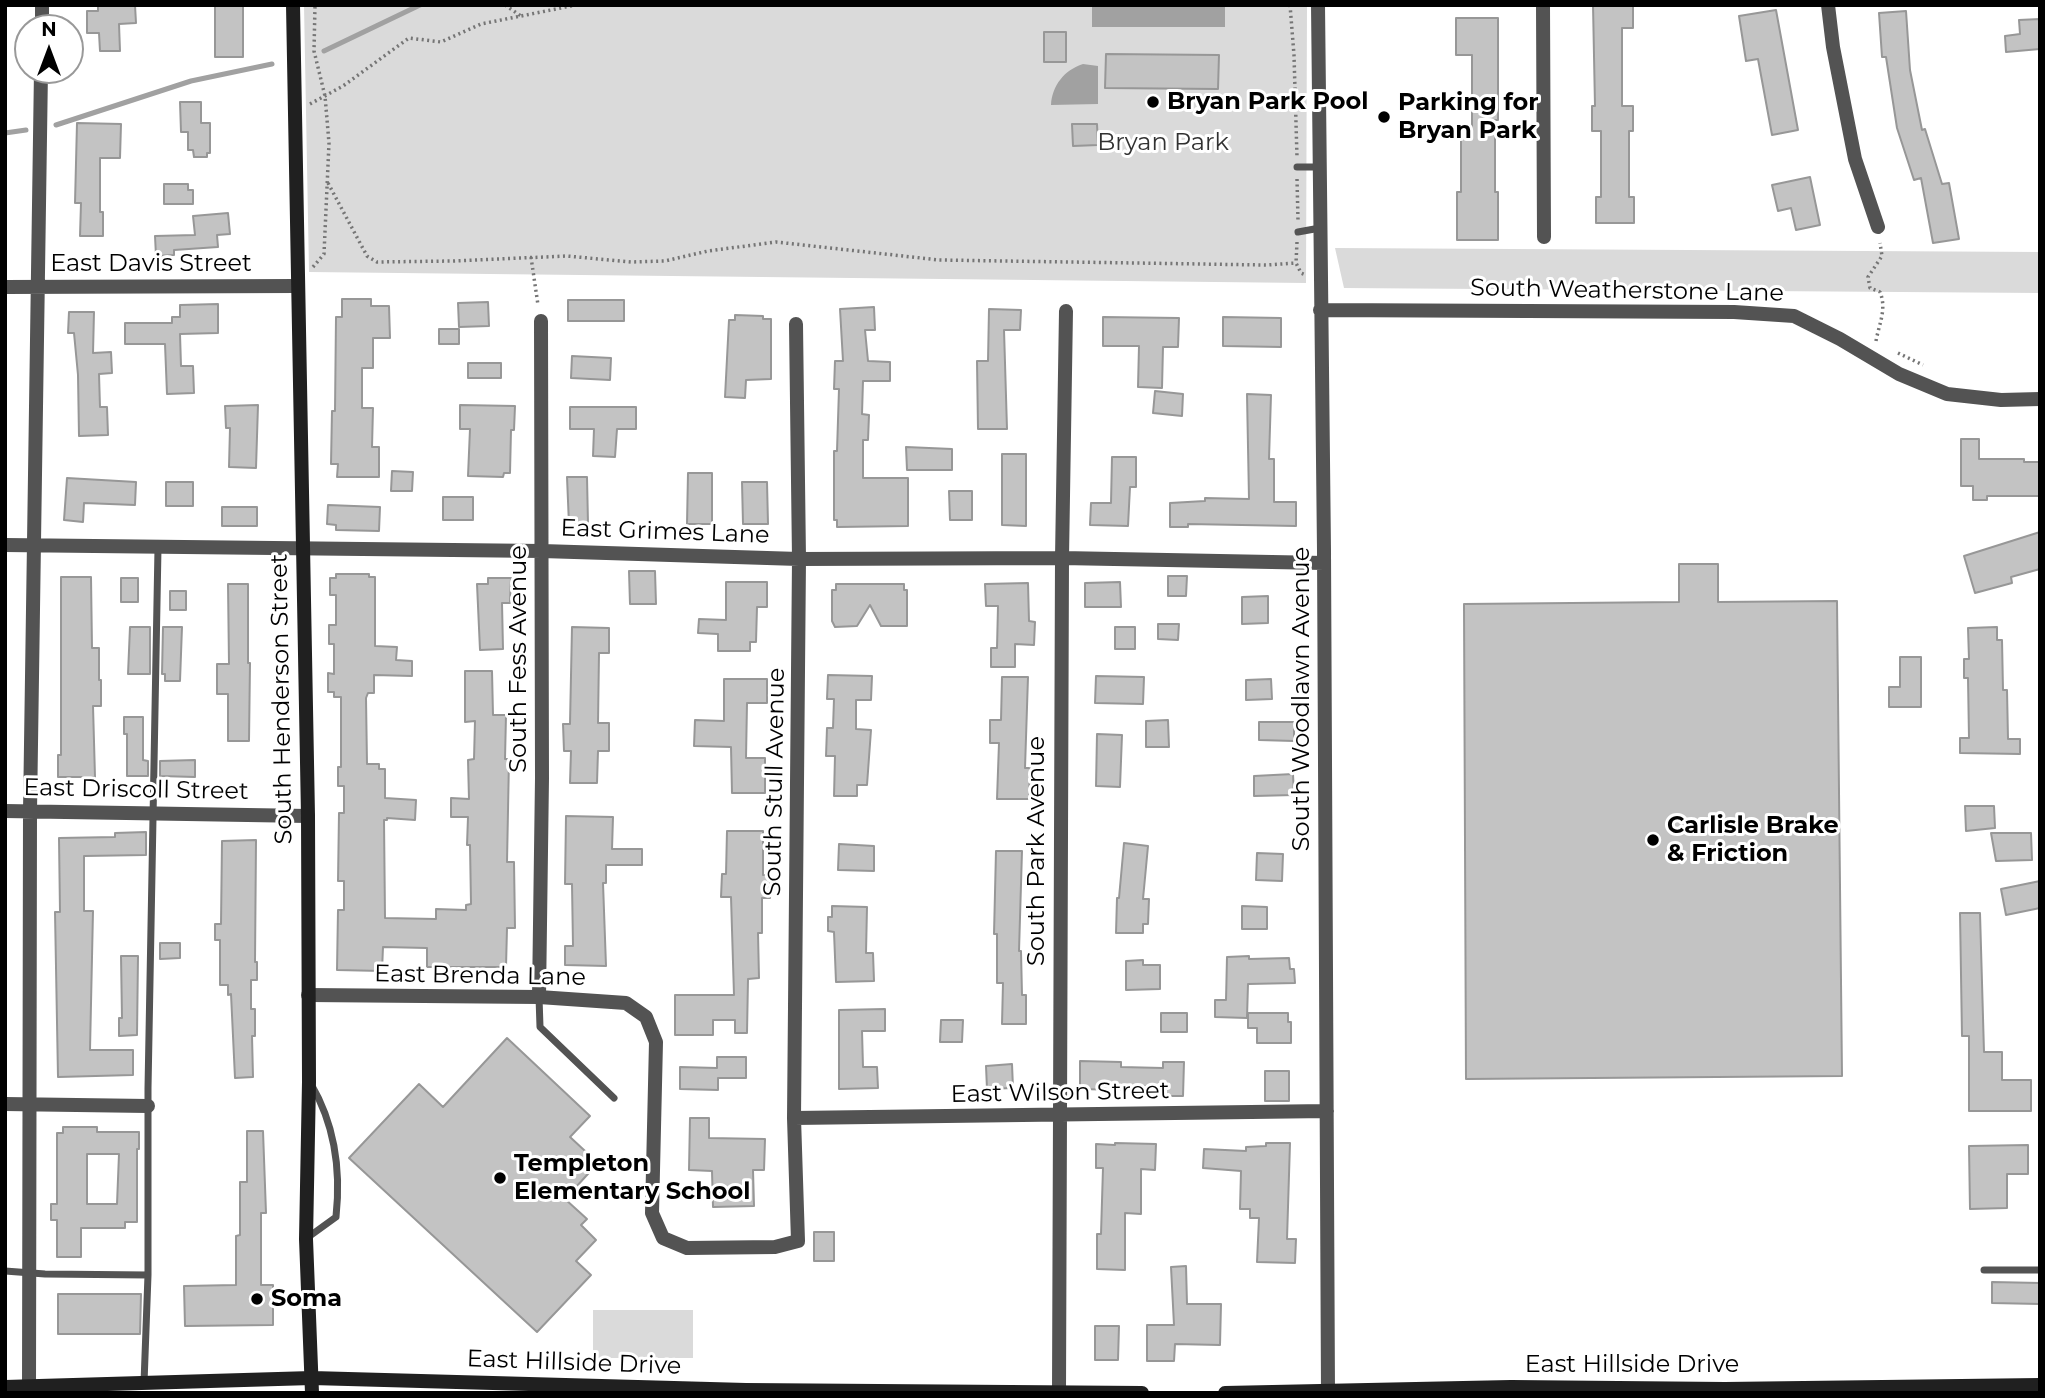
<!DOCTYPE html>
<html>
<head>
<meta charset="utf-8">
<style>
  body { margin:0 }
  #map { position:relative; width:2045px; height:1398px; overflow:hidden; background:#fff; font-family:Montserrat,sans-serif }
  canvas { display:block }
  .frame { position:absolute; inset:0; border:7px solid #000; pointer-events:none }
  .north { position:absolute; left:14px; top:14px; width:70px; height:70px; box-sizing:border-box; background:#fff; border:2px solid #999; border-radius:50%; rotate:0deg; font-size:19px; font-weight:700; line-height:28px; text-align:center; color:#000 }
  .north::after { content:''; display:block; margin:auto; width:24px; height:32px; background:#000; clip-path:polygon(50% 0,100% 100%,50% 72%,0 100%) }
</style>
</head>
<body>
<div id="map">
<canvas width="2045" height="1398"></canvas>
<div class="frame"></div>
<div class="north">N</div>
</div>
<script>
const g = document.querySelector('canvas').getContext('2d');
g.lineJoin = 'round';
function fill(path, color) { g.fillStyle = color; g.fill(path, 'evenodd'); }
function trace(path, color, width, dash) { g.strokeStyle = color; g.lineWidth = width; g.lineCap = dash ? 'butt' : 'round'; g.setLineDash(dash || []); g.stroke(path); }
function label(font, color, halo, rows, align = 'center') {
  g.font = font + ' Montserrat,sans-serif'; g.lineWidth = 6; g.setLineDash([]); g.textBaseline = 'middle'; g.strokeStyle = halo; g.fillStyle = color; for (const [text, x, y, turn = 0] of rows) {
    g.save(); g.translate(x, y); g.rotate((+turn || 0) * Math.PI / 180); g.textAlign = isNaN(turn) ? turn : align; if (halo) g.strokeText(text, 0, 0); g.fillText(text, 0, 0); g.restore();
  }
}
fill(new Path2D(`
  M304,5h1003l-1,278 -997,-11z
  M1335,248l705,4v41l-696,-5z
  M593,1310h100v48h-100z`), '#dadada');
fill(new Path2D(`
  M1092,5h133v22h-133z
  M1083,64l15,2v38l-47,1c1,-19 13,-35 32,-41z`), '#a1a1a1');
trace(new Path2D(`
  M324,51l96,-46
  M56,125l135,-44 81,-17
  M5,133l21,-3`), '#a1a1a1', 5);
const building = new Path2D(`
  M98,5h37l1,18 -17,1 1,27h-20l-1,-18h-12v-22h11z
  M215,5h28v52h-28z
  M1593,5h40v23h-11v78h11v25h-4v66h5v26h-38v-26h5v-66h-9v-25h3z
  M1776,10l22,120 -26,5 -14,-76 -12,2 -7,-45z
  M1906,11l4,59 12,60 3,-1 17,55 7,-1 10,56 -26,4 -12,-65 -7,2 -17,-52 -11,-71h-4l-3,-44z
  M1456,18h42v102h-3v72h3v48h-41v-48h4v-57h11v-80h-16z
  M2040,19v30l-34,3 -1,-16 15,-2 -1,-14z
  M1044,32h22v30h-22z
  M1106,54l113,1 -1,34 -113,-1z
  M180,102h21v21h9v30h-3v4h-13l-1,-7h-5v-18h-7z
  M77,123l44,1 -1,34h-20v54h3v24h-23l1,-33h-6z
  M1072,124h25l1,21 -25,1z
  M1810,177l10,48 -24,5 -5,-22 -13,3 -6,-26z
  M164,184h24v6h5v14h-29z
  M228,213l2,21 -13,1 1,12 -44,3v5l-18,1 -1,-20 40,-1 -2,-19z
  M342,299h29v7h18l1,32h-17v30h-11v40h11l-1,39h7v30h-42l1,-13h-7l1,-53h3l1,-94h6z
  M568,300h56v21h-56z
  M488,302l1,24 -30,1 -1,-24z
  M218,304v29l-38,1 1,32h12l1,27 -27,1 -2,-50h-40v-21h47v-6h8v-12z
  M874,307l1,23h-10l3,31 22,1v19h-27l-1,33 7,1 -1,25h-5v38h45v48l-71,1v-7h-3v-69h3l2,-62h-5l1,-28h8l-3,-52z
  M989,309l32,1 -1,20h-16l3,99h-29l-1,-68h11z
  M69,312h25l-1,41 18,-1 1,21 -13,1 1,33h7l1,28 -29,1 -1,-61 -4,-42h-6z
  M735,315l28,1v3h8v60l-25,1 -1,18 -20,-1 4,-77h6z
  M1103,317l76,1 -1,29h-15l-1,41 -24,-1 1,-41h-36z
  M1223,317l58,1v29l-58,-1z
  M439,329h20v15h-20z
  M572,356l39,2 -1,22 -39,-2z
  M468,363h33v15h-33z
  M1155,391l28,3 -1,22 -29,-3z
  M1247,394l24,1 -2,64h5v43h22v24l-108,-2v3h-18v-24l35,-2v-3l44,1z
  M258,405l-2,63 -27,-1 1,-39h-4l-1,-22z
  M460,405l55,1 -1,24h-3l-1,43h-6l-1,4 -35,-1 2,-47h-10z
  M570,407h66v22h-19l-2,28 -22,-1 1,-27h-24z
  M1961,439h18v20h45v3h16v34h-53v4h-14v-14h-12z
  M906,447l46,2v21h-45z
  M1002,454h24v72l-24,-1z
  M1112,457h24v30h-6l-2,39 -38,-1 1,-22h20z
  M392,471l21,1 -1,19h-21z
  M688,473h24v51h-25z
  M567,477h20l1,47 -19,1z
  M67,478l69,4 -1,23 -51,-2 -1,19 -19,-2z
  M166,482h27v24h-27z
  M742,482h25l1,42h-25z
  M949,491h23v29h-22z
  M443,497h30v23h-30z
  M328,505l52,2 -1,24 -43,-1v-5l-9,-1z
  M222,507h35v19h-35z
  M2040,532v37l-29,8 1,6 -37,10 -11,-37z
  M1679,564h39v38l119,-1 5,475 -376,3 -2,-475 215,-2z
  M629,571h26l1,33h-26z
  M336,574h33v3h6v69l22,1 -1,13 16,1v15l-38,-1v18h-6l-2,5 1,66h12v5h6v29l31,2 -1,20 -28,-2v2h-3l1,98 51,1v-10l30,1v-5l5,-1 -1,-59h-3l1,-28h-17v-19l18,1 -1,-39 6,-1 1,-38 -10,1v-51h27l1,44h13l-1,44h4l-2,103h7l1,66h-8l-1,39h-79v-19l-44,-1 -1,24 -45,-1 1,-60h6v-29h-6l1,-68h5v-27h-6v-19h3v-70h-7v-5h-6v-19l6,1v-30h-5v-19h7v-30h-6v-17h6z
  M1168,576h19l-1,20h-18z
  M61,577h30l1,71h7v32h2v26h-8l2,71h-37v-22h3z
  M121,578h17v24h-17z
  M488,578h23l-1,25h-8l1,46 -23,1 -3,-66h11z
  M726,582h41v25h-10l-1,35h-6v9h-32v-17l-20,-1 1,-14 27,1z
  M1120,582l1,25h-36v-24z
  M1028,583l1,38 6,1 -1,23 -19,-1v23h-24v-19h6l1,-42h-12l-1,-22z
  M228,584h20v79h2l-1,78h-21v-47h-11v-30h12z
  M836,584h68v6h3v36h-26l-11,-21 -13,21 -22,1 -3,-6v-31h4z
  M170,591h16v19h-16z
  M1268,596v27l-26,1v-27z
  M1158,624h21l-1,16 -20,-1z
  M130,627h20v47h-22z
  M163,627h19l-2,54h-15v-7h-3z
  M572,627l37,1v25h-10l-1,70h11v28h-11l-1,32h-27l1,-32h-7l-1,-27h7z
  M1115,627h20v22h-20z
  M1997,627v13h5l1,50h4l1,49h12v15l-60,-1v-15h9l-1,-60h-4v-19h5l-1,-31z
  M1900,657h21v50h-32v-20h11z
  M828,675l44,1 -1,24h-15v29l15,1 -4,55h-10v11h-23l1,-40h-9l1,-28h6l1,-29h-7z
  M1096,676l48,1 -1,27 -48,-1z
  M1002,677h26l-3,91h5l-1,31h-32l2,-56h-9v-23h11z
  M724,679h43v24h-20l-1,55h19v35h-33l-1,-46 -37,-1 1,-26 29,1z
  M1271,679l1,20 -26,1v-20z
  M124,717h19v43l5,1v15h-21v-42h-3z
  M1168,720l1,27h-23v-26z
  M1259,722h35v19l-35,-1z
  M1097,734l25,1 -2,52 -24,-1z
  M195,760v17l-35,-1v-15z
  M1293,774l1,21 -40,1v-20z
  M1965,806h29l1,22 -29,3z
  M566,816l47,1 -1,32h30v16h-36v18h-3l3,83 -41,-1v-19h8l-1,-62h-7z
  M727,831h36v44h8l-1,23h-8v35h-4l1,45 -11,1 -1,54h-12v-13h-22v15h-38v-40h59l-3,-98h-10l1,-23h4z
  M146,832v23l-62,1v55h9l-3,139h43v25l-75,2 -3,-165h5l-1,-74 56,-1v-4z
  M1991,833h40l1,27 -36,1z
  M256,840l-1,122h2v18h-6v29h4v27h-3l1,41 -18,1 -4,-84 -3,1v-10h-8v-45h-5v-16h6l1,-83z
  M1124,843l24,3 -5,53h6l-1,25h-5v9h-27l1,-35h2z
  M839,844l35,2v25l-36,-1z
  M996,851h26l-3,100h2l1,44h4v29h-24l1,-41h-6v-49h-3z
  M1257,853l26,1 -1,27 -26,-1z
  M2040,881v27l-34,7 -5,-26z
  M832,906l35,1 -1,46h7l1,28 -38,1 -2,-50 -6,-1v-14h4z
  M1242,906l25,1v22h-25z
  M1960,913h20l4,139h18v28h29v31h-62v-75h-7z
  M160,943h20v15l-20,1z
  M121,956h17l-1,79 -18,1v-18h3z
  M1249,956v3l40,-1 1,11h4l1,14 -47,1 -1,34 -32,-1v-17h11l1,-43z
  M1143,960v5h17v24l-34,1v-29z
  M885,1009v22h-23l1,36h14l1,21 -39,1v-79z
  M1161,1013h26v19h-26z
  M1248,1013h40v9h3v21h-34v-15h-9z
  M941,1020h22l-1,22h-22z
  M507,1038l83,78 -20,21 28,26 -33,36 22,20 -6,6 15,15 -20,21 15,14 -54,57 -188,-174 70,-74 24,23z
  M717,1057h29v21h-28v12l-38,-1v-22l37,1z
  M1080,1061l41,1v5l42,1v-6h21l-1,34h-21v-9l-42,-2v5l-40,-1z
  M1012,1064l1,24 -26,1 -1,-23z
  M1265,1071h24v30h-24z
  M690,1118h19v20l56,1 -1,31h-11l1,36 -41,1 -1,-36 -23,-1z
  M63,1127h34v5h42v17h-2v73h-12v6h-44v29h-24v-37h-6v-16h6v-71h6zM87,1154h32l-2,50h-30z
  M247,1131h16l3,82h-5v72h12v40l-88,1 -1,-40 52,-1v-49l4,-1v-53h7z
  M1115,1143l41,1 -1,26 -14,-1v45l-16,-1v57l-28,-1v-35h4l2,-66h-7v-24l19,1z
  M1266,1143h24l-3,96h9l-1,24 -38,-1 2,-44h-9v-9h-10l1,-38 -38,-3 1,-19 42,2v-4l20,-1z
  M2028,1145v29h-21v34l-37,1 -1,-63z
  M814,1232h20v29h-20z
  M1186,1266l1,38h34l-1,41 -45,-1 -1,17h-27v-36h27l-3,-58z
  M1992,1282l48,1v21l-48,-1z
  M58,1294h83l-1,40h-82z
  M1095,1326h24l-1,34h-23z`);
fill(building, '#c3c3c3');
trace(building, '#979797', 2);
trace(new Path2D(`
  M505,5l16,11
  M1290,5l4,50 3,102
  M310,104l33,-18 66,-48 32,4 40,-18 95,-19
  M1297,179l1,41
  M328,183l39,73 10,6 76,-1 114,-5 64,6 34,-1 43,-10 68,-9 163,18 327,5 30,-2
  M1297,242l-1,21 5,10 5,2
  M531,257l7,48
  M313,267l11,-13 5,-111 -4,-47 -11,-45 1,-46
  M1876,341c3,-17 11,-32 4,-49l-10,-4 -2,-11 14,-21 -2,-13
  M1898,353l25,12`), '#757575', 3.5, [2, 3.5]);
trace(new Path2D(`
  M1297,167h22
  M1298,232l22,-4
  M539,997l1,30 74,71
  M307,1238l29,-21c5,-46 -1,-92 -25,-133
  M1984,1270h56
  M5,1271l40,3 103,1
  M144,1383l4,-108v-187l10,-540`), '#535353', 7);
trace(new Path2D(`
  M1318,5l6,546 4,841
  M1543,5l1,232
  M1828,5l5,42 22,112 23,68
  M42,28v-23
  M5,287l292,-1
  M1320,310l414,2 60,4 46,23 59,35 48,20 54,6 39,-1
  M5,545l537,6 257,8 263,-1 262,5
  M5,811l303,5
  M308,995l231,2 87,6 20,14 10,25 -4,171 11,25 24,10 88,-1 23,-6 -4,-123 5,-559 -3,-235
  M539,997l3,-219 -1,-457
  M5,1104l143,2
  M794,1118l533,-7
  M29,1387l1,-576 11,-741
  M1059,1391l3,-833 4,-247`), '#535353', 14);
trace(new Path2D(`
  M293,5l15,811 1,266 -3,157 6,154
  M5,1387l307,-9 434,12 396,3
  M1225,1393l286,-6 214,2 315,-4`), '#202020', 14);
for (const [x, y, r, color] of [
  [1153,102,7,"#000"],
  [1384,117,7,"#000"],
  [1653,840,7,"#000"],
  [500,1178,7,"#000"],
  [257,1299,7,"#000"]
]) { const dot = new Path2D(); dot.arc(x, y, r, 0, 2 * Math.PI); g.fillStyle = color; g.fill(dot); trace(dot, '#fff', 2.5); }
label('bold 24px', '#000', '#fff', [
  ["Bryan Park Pool",1167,102],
  ["Parking for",1398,103],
  ["Bryan Park",1398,131],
  ["Carlisle Brake",1667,826],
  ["& Friction",1667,854],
  ["Templeton",514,1164],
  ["Elementary School",514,1192],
  ["Soma",271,1299]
], 'left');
label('24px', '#313131', '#fff', [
  ["Bryan Park",1163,143]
]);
label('24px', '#000', '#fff', [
  ["East Davis Street",151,264],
  ["South Weatherstone Lane",1627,291,1],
  ["East Grimes Lane",665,532,2],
  ["South Fess Avenue",519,659,-90],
  ["South Henderson Street",282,699,-91],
  ["South Woodlawn Avenue",1302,699,-90],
  ["South Stull Avenue",775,782,-89],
  ["East Driscoll Street",136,790,1],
  ["South Park Avenue",1037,851,-90],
  ["East Brenda Lane",480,976,1],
  ["East Wilson Street",1060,1093,-1],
  ["East Hillside Drive",574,1363,2],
  ["East Hillside Drive",1632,1365]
]);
</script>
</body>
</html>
